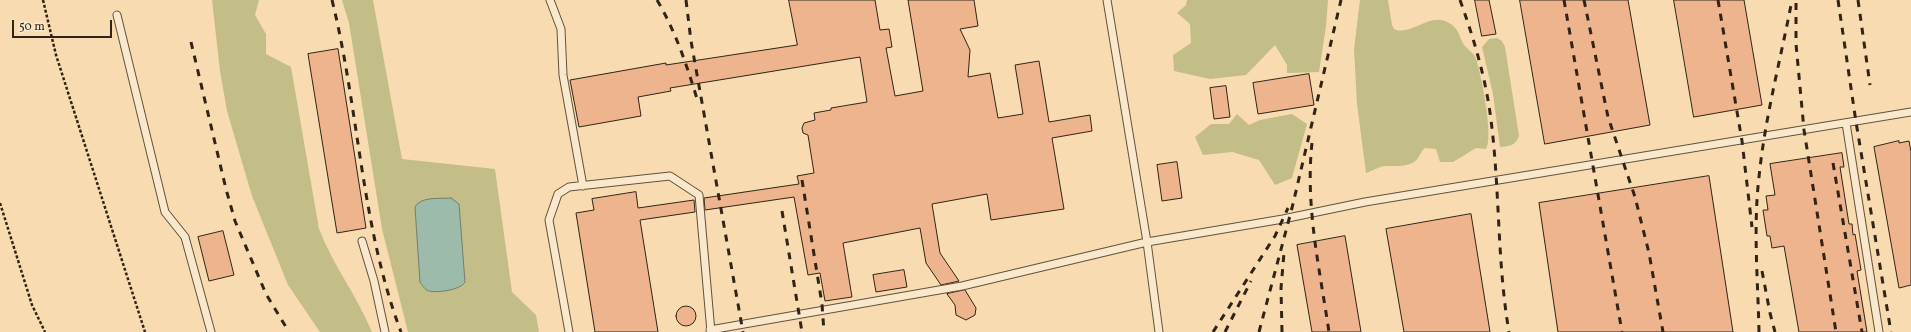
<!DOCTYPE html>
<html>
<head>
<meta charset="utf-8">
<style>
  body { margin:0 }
  #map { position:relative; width:1911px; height:332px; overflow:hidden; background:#f8dbb0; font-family:Vollkorn,serif }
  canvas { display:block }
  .scale { position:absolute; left:12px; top:20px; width:100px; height:18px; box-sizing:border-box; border:2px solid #312416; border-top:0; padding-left:5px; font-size:12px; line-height:14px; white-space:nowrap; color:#312416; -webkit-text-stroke:3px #fae8cc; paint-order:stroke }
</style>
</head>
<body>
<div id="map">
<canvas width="1911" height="332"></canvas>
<div class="scale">50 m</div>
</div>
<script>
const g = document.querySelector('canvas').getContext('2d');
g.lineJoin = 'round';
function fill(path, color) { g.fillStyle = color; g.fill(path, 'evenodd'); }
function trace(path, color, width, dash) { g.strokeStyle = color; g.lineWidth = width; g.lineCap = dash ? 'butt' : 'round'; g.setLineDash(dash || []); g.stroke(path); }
fill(new Path2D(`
  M212,0h47l-4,15 11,19v20l25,13 28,162c14,36 38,67 53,103h-52l-32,-47 -36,-89 -25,-85 -7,-40z
  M342,0h31l29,159 93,10 17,123 24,23 3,17h-131l-26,-103 -33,-206z
  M1187,0h141l-2,26 -7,46 -32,1v-8l-12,-20 -29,30 -36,4 -36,-8 -1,-16 18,-12 -1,-19 -13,-11 9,-8z
  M1360,0h28l4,25 2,4c18,8 35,-18 55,-6 10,5 10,14 15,22 4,5 9,7 12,14 5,14 18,79 10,90l-10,-1 -23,14h-13l-4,-13 -11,-1c-5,4 -5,10 -11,14 -9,5 -18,4 -28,4 -6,0 -14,5 -20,7l-9,-69 -3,-55z
  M1497,38l5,3 3,6 14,89c-4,10 -9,10 -19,11l-7,-53 -11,-47 7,-8z
  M1237,114l12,11 11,-5 32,-6 15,10 -15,54 -17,7 -16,-25 -27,-8 -29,3 -8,-18 16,-13h18z`), '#c3be87');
const water = new Path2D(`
  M451,198l8,6 6,78c-4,8 -28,11 -36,9 -4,-1 -7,-6 -9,-9l-5,-75c6,-11 24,-8 36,-9z`);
fill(water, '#9dbbab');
trace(water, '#727f6f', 1);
const building = new Path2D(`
  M789,0h86l5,30 9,-1 3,18 -6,1 9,48 28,-5 -15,-91h66l4,26 -18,3 10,21 -2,27 22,-4 8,45 25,-4 -8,-49 24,-4 10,61 41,-7 2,16 -40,7 12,71 -73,11 -4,-26 -55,10 8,49 19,28 -18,4 -15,-22 -6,-35 -77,15 9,54 -27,4 -5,-28 -12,2 -14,-78 -89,13 -1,-12 95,-14 -2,-8 17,-3 -6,-38 -5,-2 -1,-5 2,-5 11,-3 -1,-7 17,-3v-2l36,-6 -7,-45 -190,31 1,3 -33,6 3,19 -62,11 -9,-47 96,-17v2l131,-20z
  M1475,0h14l7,34 -14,2z
  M1520,0h108l22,125 -105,19z
  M1674,0h70l18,105 -68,12z
  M338,49l28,179 -29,5 -29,-179z
  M1309,74l5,31 -56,9 -5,-31z
  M1226,86l4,31 -16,2 -4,-31z
  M1899,141v2l10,-2 2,11v133l-12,3 -25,-141z
  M1842,153l2,14h-4l9,57h3l1,11 2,-1 6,36 -4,1 10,61h-68l-15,-86 -12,2 -2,-12h-3l-4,-26h5l-2,-14 9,-1 -5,-31z
  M1177,162l5,36 -20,3 -5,-36z
  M1709,176l24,156h-175l-19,-129z
  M636,192l2,16 56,-8 1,12 -55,8 18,112h-63l-19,-119 18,-3 -2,-11z
  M1471,214l19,118h-86l-18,-103z
  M223,231l11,44 -25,6 -11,-44z
  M1345,236l16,96h-49l-15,-87z
  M904,270l3,17 -31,5 -3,-17z
  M965,290l11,18 -1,7 -9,5 -10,-5 -1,-10 -8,-11z
  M676 316a10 10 0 1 1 20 0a10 10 0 1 1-20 0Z`);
fill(building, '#edb48d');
trace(building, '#312416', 1);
const service = new Path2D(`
  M550,0l11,29 2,46 20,111
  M1107,0l40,242 12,90
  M117,15l48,197 20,25 26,95
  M1846,123l33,209
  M362,241l12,40 11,51
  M710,330l252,-44 185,-44 136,-23 82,-17 546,-90
  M569,332l-20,-112 9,-26 11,-7 101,-11 29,19 12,137`);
trace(service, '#63523c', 9);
trace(new Path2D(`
  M43,0l13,55 89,277
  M0,203l32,102 13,27`), '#312416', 2.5, [3, 2]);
trace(service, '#fae8cc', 7);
trace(new Path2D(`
  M332,0c27,109 29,226 69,332
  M657,0c19,32 30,66 41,102
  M686,0l5,41 52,291
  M1460,0c14,39 26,79 31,120 9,71 6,142 18,212
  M1564,0l58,332
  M1584,0l24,117 27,80 14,56 14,79
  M1718,0l24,141 10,86
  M1838,0l18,122 35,210
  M1858,0l12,85
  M1796,3v41l8,86 32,202
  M191,42l35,147 9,32 31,73 23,38
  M1312,143c-7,64 8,127 17,189
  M1833,163l29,169
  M802,180l20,124 2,28
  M782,211l20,121
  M1762,271l8,42 5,19
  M1213,332l62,-96 13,-28
  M1225,332l26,-51
  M1259,332l33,-124 49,-208
  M1282,332l-1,-44 3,-35
  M1759,332c-1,-51 -6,-104 0,-155 6,-60 22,-119 33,-177`), '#312416', 3, [7, 7]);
</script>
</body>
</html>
